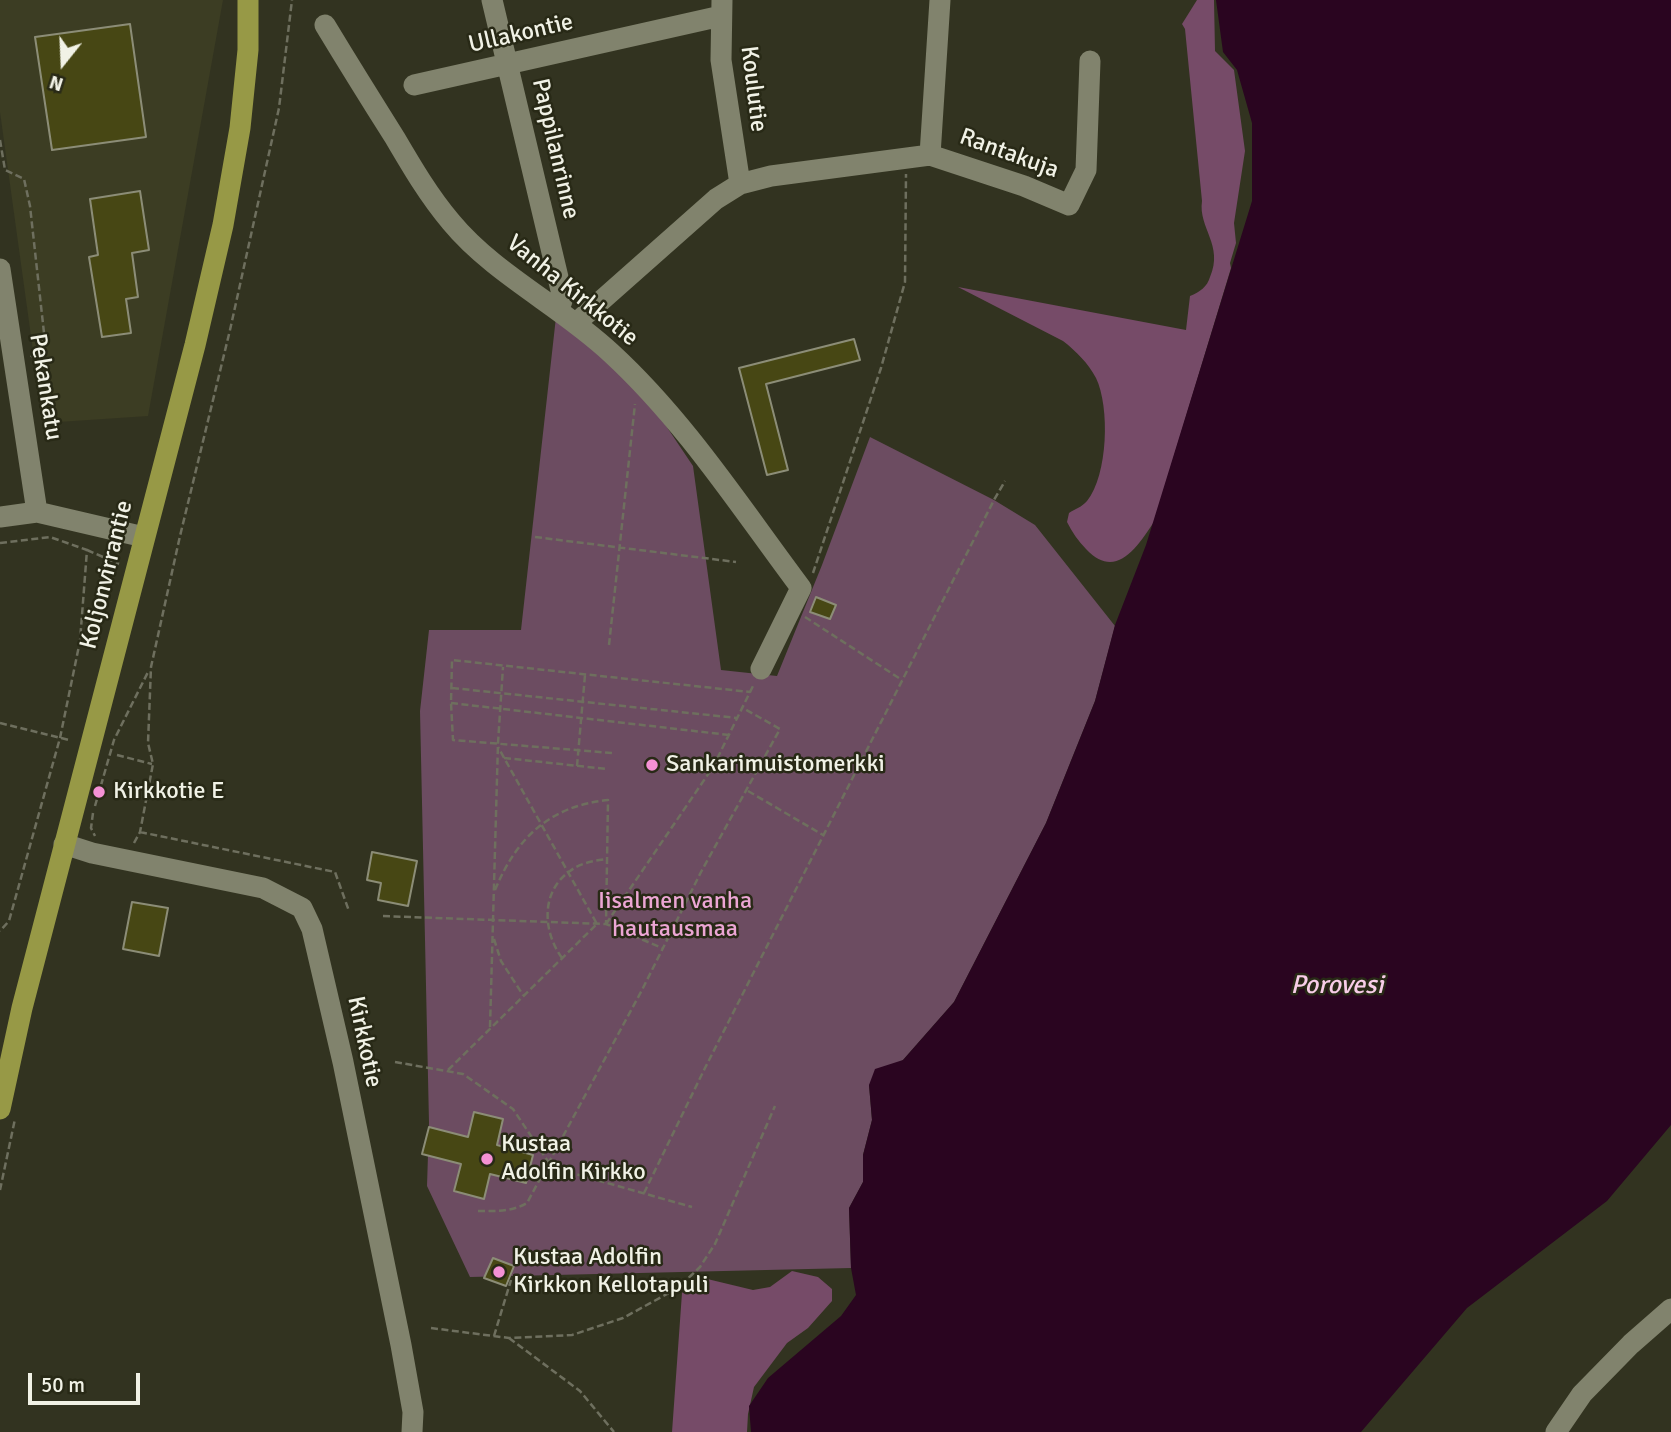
<!DOCTYPE html>
<html>
<head>
<meta charset="utf-8">
<style>
  body { margin:0 }
  #map { position:relative; width:1671px; height:1432px; overflow:hidden; background:#323320; font-family:Signika,sans-serif }
  canvas { display:block }
  .north { position:absolute; left:28px; top:28px; width:70px; height:70px; -webkit-text-stroke:5px #282916; paint-order:stroke; rotate:198deg; font-size:19px; font-weight:700; line-height:28px; text-align:center; color:#f1f2e6 }
  .north::after { content:''; display:block; margin:auto; width:24px; height:32px; background:#f1f2e6; clip-path:polygon(50% 0,100% 100%,50% 72%,0 100%) }
  .scale { position:absolute; left:28px; top:1373px; width:112px; height:32px; box-sizing:border-box; border:4px solid #f1f2e6; border-top:0; padding-left:9px; font-size:21px; line-height:24px; white-space:nowrap; color:#f1f2e6; -webkit-text-stroke:5px #282916; paint-order:stroke }
</style>
</head>
<body>
<div id="map">
<canvas width="1671" height="1432"></canvas>
<div class="north">N</div>
<div class="scale">50 m</div>
</div>
<script>
const g = document.querySelector('canvas').getContext('2d');
g.lineJoin = 'round';
function fill(path, color) { g.fillStyle = color; g.fill(path, 'evenodd'); }
function trace(path, color, width, dash) { g.strokeStyle = color; g.lineWidth = width; g.lineCap = dash ? 'butt' : 'round'; g.setLineDash(dash || []); g.stroke(path); }
function label(font, color, halo, rows, align = 'center') {
  g.font = font + ' Signika,sans-serif'; g.lineWidth = 5; g.setLineDash([]); g.textBaseline = 'middle'; g.strokeStyle = halo; g.fillStyle = color; for (const [text, x, y, turn = 0] of rows) {
    g.save(); g.translate(x, y); g.rotate((+turn || 0) * Math.PI / 180); g.textAlign = isNaN(turn) ? turn : align; if (halo) g.strokeText(text, 0, 0); g.fillText(text, 0, 0); g.restore();
  }
}
fill(new Path2D(`
  M0,0h223l-75,416 -105,7 -43,-311z`), '#3c3d23');
fill(new Path2D(`
  M556,317l88,76 49,73 28,204 56,6 45,-111 48,-128 124,63 41,25 80,101 -20,75 -49,122 -92,179 -51,58 -34,25 3,35 -9,35v27l-14,26 2,60 -381,9 -43,-91 2,-63 -9,-412 9,-81h92z`), '#6c4c61');
fill(new Path2D(`
  M1197,0h17l1,51 19,19 11,81 -11,72 2,20 -6,20 1,5 -77,254c-17,25 -38,59 -68,27 -8,-8 -14,-17 -19,-27l2,-9c6,-4 13,-6 18,-12 21,-26 23,-94 9,-123 -8,-15 -20,-27 -33,-37l-105,-54 228,43 4,-34c10,-4 17,-9 20,-19 14,-32 -12,-49 -8,-76l-17,-172 -3,-5z
  M792,1271l26,6 14,12v12l-24,27 -21,15 -33,44 -6,27 -1,18h-75l10,-139 17,-16 54,13 17,-3z`), '#764b68');
fill(new Path2D(`
  M1216,0h455v1125l-64,76 -140,107 -106,124h-610l-2,-26 19,-28 73,-62 15,-21 -5,-27 -2,-60 14,-26v-27l9,-35 -3,-35 6,-16 28,-9 51,-58 92,-179 49,-122 20,-76 31,-80 106,-344v-78l-15,-53 -14,-18z`), '#2a0520');
const building = new Path2D(`
  M130,24l16,113 -94,13 -17,-113z
  M140,191l9,59 -17,3 6,44 -12,2 5,34 -29,4 -13,-80 9,-2 -8,-56z
  M854,339l6,21 -94,24 22,86 -21,5 -28,-107z
  M816,597l20,8 -6,14 -20,-7z
  M372,852l45,9 -9,45 -30,-6 3,-17 -14,-3z
  M132,902l36,6 -9,48 -36,-7z
  M474,1112l29,7 -6,26 36,10 -7,28 -36,-9 -6,25 -30,-8 7,-27 -39,-10 7,-27 39,10z
  M493,1258l21,8 -8,20 -22,-8z`);
fill(building, '#474714');
trace(building, '#8c8d77', 2);
trace(new Path2D(`
  M0,140l5,30 19,9 6,27 14,127 -3,13 -10,11
  M535,537l201,25
  M0,543l50,-6 37,13 -7,91 -20,97 -51,183 -9,10
  M87,550l32,14
  M813,573l68,-205 24,-86 1,-108
  M805,617l97,63
  M609,645l26,-241
  M452,688l285,30
  M451,703l278,32
  M0,723l69,17
  M612,753l-159,-13 -2,-37 1,-43 298,32
  M117,755l35,9
  M504,758l103,11
  M577,766l8,-91
  M748,791l75,44
  M95,806l19,-66 35,-70
  M93,813l-2,15 4,8
  M140,832l195,40 14,39
  M134,843l6,-11 13,-68 -5,-21 3,-76 29,-131 50,-206 49,-222 13,-108
  M495,890c22,-53 55,-84 113,-90l-2,124
  M383,916l223,8 56,24
  M606,924l107,-157 40,-81
  M494,939l7,22 22,34
  M562,958c-19,-26 -22,-66 8,-87 10,-8 23,-10 36,-12
  M490,1027l8,-284 5,-76
  M395,1062l68,12 50,35 36,54
  M448,1070l149,-146 -99,-177
  M547,1166l145,41
  M0,1190l15,-71
  M644,1193l61,-125 289,-568 11,-19
  M478,1211c17,0 34,1 49,-8l115,-213 59,-118 79,-143 -37,-21
  M431,1328l78,10 63,-3 51,-17 55,-30 22,-21 15,-23 60,-138
  M494,1336l17,-56
  M509,1338l71,53 34,41`), '#6e6f5e', 2.5, [7, 3.5]);
trace(new Path2D(`
  M492,0l69,290 1,11 -4,8
  M722,0l-1,60 19,124
  M325,25c23,38 46,75 70,113 17,29 34,58 56,84 43,52 110,84 160,131 74,68 130,155 190,235l-40,81
  M414,85l307,-69
  M930,155l94,31 45,19 17,-35 4,-109
  M0,269l37,243
  M576,323l140,-124 24,-15 31,-8 159,-21 10,-155
  M0,517l37,-5 107,25
  M64,844l28,9 171,35 39,20 10,21 31,133 58,283 12,67 -1,20
  M1556,1432l26,-38 49,-50 40,-35`), '#81836d', 21);
trace(new Path2D(`
  M0,1109l22,-101 173,-663 28,-120 17,-97 8,-78v-50`), '#979946', 21);
for (const [x, y, r, color] of [
  [652,765,7,"#f491d4"],
  [99,792,7,"#f491d4"],
  [487,1159,7,"#f491d4"],
  [499,1272,7,"#f491d4"]
]) { const dot = new Path2D(); dot.arc(x, y, r, 0, 2 * Math.PI); g.fillStyle = color; g.fill(dot); trace(dot, '#282916', 2.5); }
label('24px', '#f1f2e6', '#282916', [
  ["Ullakontie",521,34,-13],
  ["Koulutie",753,89,83],
  ["Pappilanrinne",555,149,77],
  ["Rantakuja",1009,154,20],
  ["Vanha Kirkkotie",572,291,39],
  ["Pekankatu",45,387,81],
  ["Koljonvirrantie",107,575,-76],
  ["Kirkkotie",364,1042,78]
]);
label('24px', '#f1f2e6', '#282916', [
  ["Sankarimuistomerkki",666,765],
  ["Kirkkotie E",113,792],
  ["Kustaa",501,1145],
  ["Adolfin Kirkko",501,1173],
  ["Kustaa Adolfin",513,1258],
  ["Kirkkon Kellotapuli",513,1286]
], 'left');
label('24px', '#eca6d4', '#282916', [
  ["Iisalmen vanha",675,902],
  ["hautausmaa",675,930]
]);
label('italic 26px', '#f8cde8', '#282916', [
  ["Porovesi",1337,986]
]);
</script>
</body>
</html>
